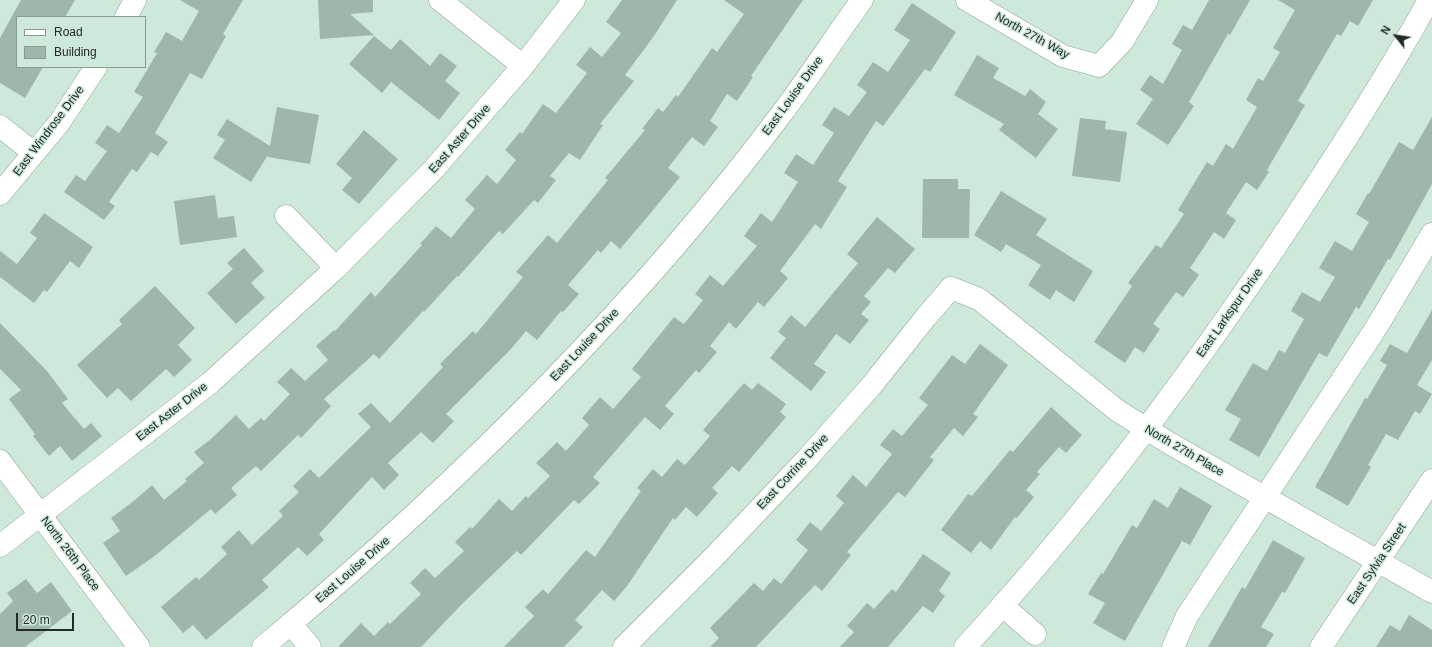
<!DOCTYPE html>
<html>
<head>
<meta charset="utf-8">
<style>
  body { margin:0 }
  #map { position:relative; width:1432px; height:647px; overflow:hidden; background:#cee8d9; font-family:Arial,sans-serif }
  canvas { display:block }
  .legend { position:absolute; left:16px; top:16px; width:130px; height:52px; box-sizing:border-box; background:#cee8d9; border:1px solid #899c91; margin:0; padding:5px 7px; list-style:none; font-size:12px; color:#212b25 }
  .legend li { display:flex; align-items:center; gap:8px; height:20px }
  .legend b { width:20px; border:1px solid #899c91 }
  .north { position:absolute; left:1376px; top:16px; width:40px; height:40px; -webkit-text-stroke:3px #cee8d9; paint-order:stroke; rotate:300deg; font-size:11px; font-weight:700; line-height:16px; text-align:center; color:#212b25 }
  .north::after { content:''; display:block; margin:auto; width:14px; height:18px; background:#212b25; clip-path:polygon(50% 0,100% 100%,50% 72%,0 100%) }
  .scale { position:absolute; left:16px; top:613px; width:58px; height:18px; box-sizing:border-box; border:2px solid #212b25; border-top:0; padding-left:5px; font-size:12px; line-height:14px; white-space:nowrap; color:#212b25; -webkit-text-stroke:3px #cee8d9; paint-order:stroke }
</style>
</head>
<body>
<div id="map">
<canvas width="1432" height="647"></canvas>
<ul class="legend">
<li><b style="height:5px;background:#fff"></b>Road</li>
<li><b style="height:11px;background:#9eb7a9"></b>Building</li>
</ul>
<div class="north">N</div>
<div class="scale">20 m</div>
</div>
<script>
const g = document.querySelector('canvas').getContext('2d');
g.lineJoin = 'round';
function fill(path, color) { g.fillStyle = color; g.fill(path, 'evenodd'); }
function trace(path, color, width, dash) { g.strokeStyle = color; g.lineWidth = width; g.lineCap = dash ? 'butt' : 'round'; g.setLineDash(dash || []); g.stroke(path); }
function label(font, color, halo, rows, align = 'center') {
  g.font = font + ' Arial,sans-serif'; g.lineWidth = 3; g.setLineDash([]); g.textBaseline = 'middle'; g.strokeStyle = halo; g.fillStyle = color; for (const [text, x, y, turn = 0] of rows) {
    g.save(); g.translate(x, y); g.rotate((+turn || 0) * Math.PI / 180); g.textAlign = isNaN(turn) ? turn : align; if (halo) g.strokeText(text, 0, 0); g.fillText(text, 0, 0); g.restore();
  }
}
fill(new Path2D(`
  M21,0h54l-10,17h-48v50h26l-18,31 -25,-15v-45z
  M180,0h63l-20,34 3,2 -24,43 -12,-6 -35,60 13,9 -10,14 -7,-4 -14,20 -5,-3 -23,33 6,4 -11,14 -40,-28 12,-17 9,6 22,-30 -12,-8 12,-18 12,8 24,-36 -9,-5 23,-39 -3,-1 12,-20 16,9 17,-30z
  M318,0h55v12l-23,2 24,21 -54,4z
  M622,0h55l-23,36 -29,39 9,6 -34,43 3,1 -23,35 -11,-7 -19,23 6,4 -18,23 -4,-3 -31,34 -4,-3 -41,46 -1,-1 -33,36 -1,-1 -44,48 -5,-5 -50,45 7,7 -30,32 -3,-3 -37,36 -5,-5 -25,22 6,7 -22,19 -4,-5 -55,46 -30,21 -23,-33 17,-12 -9,-13 24,-18 17,-15 12,15 23,-19 -2,-2 19,-16 -10,-11 17,-13 25,-24 13,14 12,-11 3,3 26,-27 -13,-12 14,-14 14,13 23,-21 -12,-14 18,-16 1,1 36,-39 4,5 47,-52 -2,-1 16,-18 15,12 24,-29 -10,-9 22,-25 10,9 19,-24 -11,-10 15,-18 2,2 21,-30 13,9 31,-40 -11,-8 14,-18 12,10 19,-24 -15,-11z
  M724,0h79l-52,76 2,1 -16,24 -10,-7 -17,27 8,6 -14,19 -12,-9 -24,31 12,9 -31,38 -29,34 -9,-8 -10,12 -3,-3 -30,35 11,9 -16,18 -2,-1 -24,29 -11,-9 -15,18 -65,65 8,7 -21,22 -12,-11 -33,31 11,12 -15,15 -12,-13 -53,57 5,6 -17,16 -9,-9 -36,33 7,7 -63,53 -13,-15 -10,8 -22,-26 35,-30 3,3 28,-26 -6,-7 18,-17 13,15 31,-29 -4,-5 20,-19 -6,-6 17,-17 9,9 52,-51 -13,-13 13,-11 19,20 53,-56 -3,-3 33,-33 3,3 47,-57 -7,-5 32,-37 9,8 51,-63 -3,-2 40,-48 -3,-1 16,-21 5,4 13,-17 2,2 34,-49 5,4 27,-38z
  M1209,0h41l-20,35 -2,-1 -39,68 5,4 -26,39 -32,-21 17,-25 -13,-9 10,-15 13,9 19,-34 -10,-6 11,-19 9,5z
  M1278,0h95l-15,26 -8,-5 -9,15 -4,-2 -39,67 7,4 -38,65 2,2 -12,18 -11,-8 -20,31 10,7 -12,19 -10,-7 -24,36 9,7 -16,22 -7,-5 -23,32 7,5 -16,24 -9,-6 -10,16 -31,-21 38,-56 -4,-3 28,-38 5,3 23,-34 -6,-4 29,-48 6,4 13,-22 7,5 24,-42 -11,-7 12,-22 5,3 17,-29 -7,-4 22,-38z
  M912,3l44,29 -26,40 -5,-3 -42,57 -7,-5 -38,60 9,6 -26,42 -6,-5 -35,47 8,7 -24,29 -6,-5 -22,27 -7,-7 -19,24 7,6 -18,21 -3,-3 -31,36 9,8 -14,16 -15,-13 -52,60 7,6 -21,21 -5,-4 -53,55 -4,-4 -55,53 -41,43h-83l23,-24 13,13 14,-14 2,2 31,-30 -11,-11 15,-15 10,10 29,-27 -9,-9 15,-15 2,2 27,-30 13,12 14,-15 2,2 22,-22 -14,-13 21,-21 9,9 23,-26 -7,-7 18,-21 13,12 28,-32 -9,-8 42,-52 10,7 19,-24 -8,-6 15,-19 13,11 34,-40 -13,-10 17,-23 11,9 26,-40 -14,-9 12,-19 17,11 21,-32 -12,-8 12,-18 15,9 18,-24 -10,-7 16,-23 15,10 22,-32 -16,-10z
  M374,36l17,14 9,-11 30,27 10,-13 17,13 -12,15 15,12 -21,27 -48,-38 -9,11 -33,-29z
  M977,55l22,13 -6,10 32,18 5,-7 16,13 -8,12 20,15 -22,29 -37,-28 5,-6 -50,-29z
  M277,107l42,8 -9,49 -42,-7v-2l-17,27 -38,-24 12,-18 -8,-5 10,-16 43,27z
  M1432,117v67l-42,76 -2,-1 -29,50 -3,-2 -29,50 -8,-4 -60,104 -30,-17 12,-21 -16,-9 28,-47 14,8 12,-21 6,3 19,-34 -13,-8 11,-19 18,10 15,-25 -16,-9 16,-27 17,10 17,-29 -13,-8 12,-21 1,1 30,-52 14,8z
  M1080,118l26,3 -1,8 22,3 -7,50 -48,-6z
  M364,130l34,29 -39,45 -17,-14 10,-12 -16,-14z
  M923,179h35v10h12l-1,49h-47z
  M1001,191l46,28 -11,16 57,36 -19,31 -18,-12 -6,10 -22,-15 13,-20 -35,-21 -5,8 -27,-17z
  M215,195l3,23 16,-2 3,21 -57,8 -6,-44z
  M44,213l49,34 -14,21 -9,-7 -23,31 -3,-2 -10,13 -34,-26v-26l17,13 20,-26 -7,-5z
  M877,217l38,32 -20,24 -7,-5 -24,28 7,6 -10,12 8,6 -19,24 -14,-10 -22,30 12,8 -15,19 -41,-33 16,-20 -8,-6 13,-17 14,12 53,-64 -11,-9z
  M244,248l20,23 -13,12 14,15 -29,26 -29,-31 26,-24 -6,-6z
  M155,286l40,42 -17,17 14,15 -18,17 -8,-8 -35,32 -13,-13 -11,10 -30,-33 45,-41 -3,-4z
  M1432,310v50l-15,25 15,9 -12,20 -5,-3 -17,29 -12,-6 -18,31 3,2 -23,39 -33,-19 50,-89 2,1 20,-34 -7,-4 10,-17 17,9z
  M0,323l47,48 21,28 -6,4 22,26 7,-6 11,13 -30,25 -12,-15 -11,10 -16,-20 2,-2 -26,-35 12,-9 -21,-21z
  M980,344l28,21 -35,49 5,3 -15,19 -9,-8 -24,29 4,3 -29,37 -7,-5 -51,60 4,3 -29,36 -7,-6 -59,62h-46l9,-9 -9,-10 44,-45 9,8 11,-13 7,6 27,-34 -12,-10 14,-18 11,9 23,-28 -8,-7 17,-21 13,12 26,-33 -12,-9 13,-16 9,7 26,-31 -9,-7 33,-43 13,9z
  M744,383l8,7 6,-7 28,21 -6,8 6,5 -47,55 -7,-6 -20,22 6,5 -21,24 -11,-10 -11,13 -2,-2 -46,68 -13,15 -12,-11 -27,30 8,7 -19,20h-60l30,-31 -9,-9 18,-18 5,5 38,-44 9,7 46,-66 -4,-3 16,-19 9,8 15,-18 8,6 25,-29 -7,-6z
  M1051,407l31,28 -16,18 -7,-6 -22,25 3,2 -14,16 8,7 -17,21 -2,-1 -24,33 -11,-9 -9,12 -30,-23 27,-36 4,2 38,-46 3,2z
  M1180,487l32,19 -22,39 -8,-4 -57,100 -32,-18 12,-20 -17,-9 13,-21 2,1 29,-49 5,3 17,-29 14,9z
  M1273,540l32,18 -20,35 -3,-1 -21,35 13,7 -8,13h-58l34,-60 3,2z
  M923,554l28,19 -12,18 6,5 -12,17 -10,-7 -35,41h-48l14,-15 -7,-6 20,-23 7,6 18,-20 4,3z
  M26,579l11,14 14,-11 21,29 -47,36h-25v-33l13,-13 -6,-8z
  M1409,615l23,15v17h-56l14,-22 10,6z`), '#9eb7a9');
const minor = new Path2D(`
  M440,0l83,66
  M967,0l96,56 36,10 23,-24 25,-42
  M126,17l9,-17
  M0,126l34,27
  M0,194l59,-71 37,-56
  M286,216l50,52
  M0,461l139,186
  M0,546l210,-163 126,-115 97,-98 90,-104 51,-66
  M1002,605l33,29
  M291,624l19,23
  M263,647c191,-159 370,-335 519,-534 28,-37 53,-76 80,-113
  M624,647l89,-89 92,-97 67,-76 54,-68 25,-29 28,11 139,112 51,32 263,149
  M965,647c114,-123 214,-257 307,-395 55,-82 109,-165 157,-252
  M1173,647l14,-31 189,-288 56,-94
  M1321,647l111,-167`);
trace(minor, '#8fa799', 23);
trace(minor, '#fff', 22);
label('12px', '#212b25', '#cee8d9', [
  ["North 27th Way",1032,36,29],
  ["East Louise Drive",793,96,-54],
  ["East Windrose Drive",49,131,-53],
  ["East Aster Drive",460,139,-49],
  ["East Larkspur Drive",1230,313,-55],
  ["East Louise Drive",585,345,-47],
  ["East Aster Drive",172,412,-38],
  ["North 27th Place",1184,451,30],
  ["East Corrine Drive",793,472,-47],
  ["North 26th Place",70,554,53],
  ["East Sylvia Street",1377,564,-56],
  ["East Louise Drive",353,570,-41]
]);
</script>
</body>
</html>
